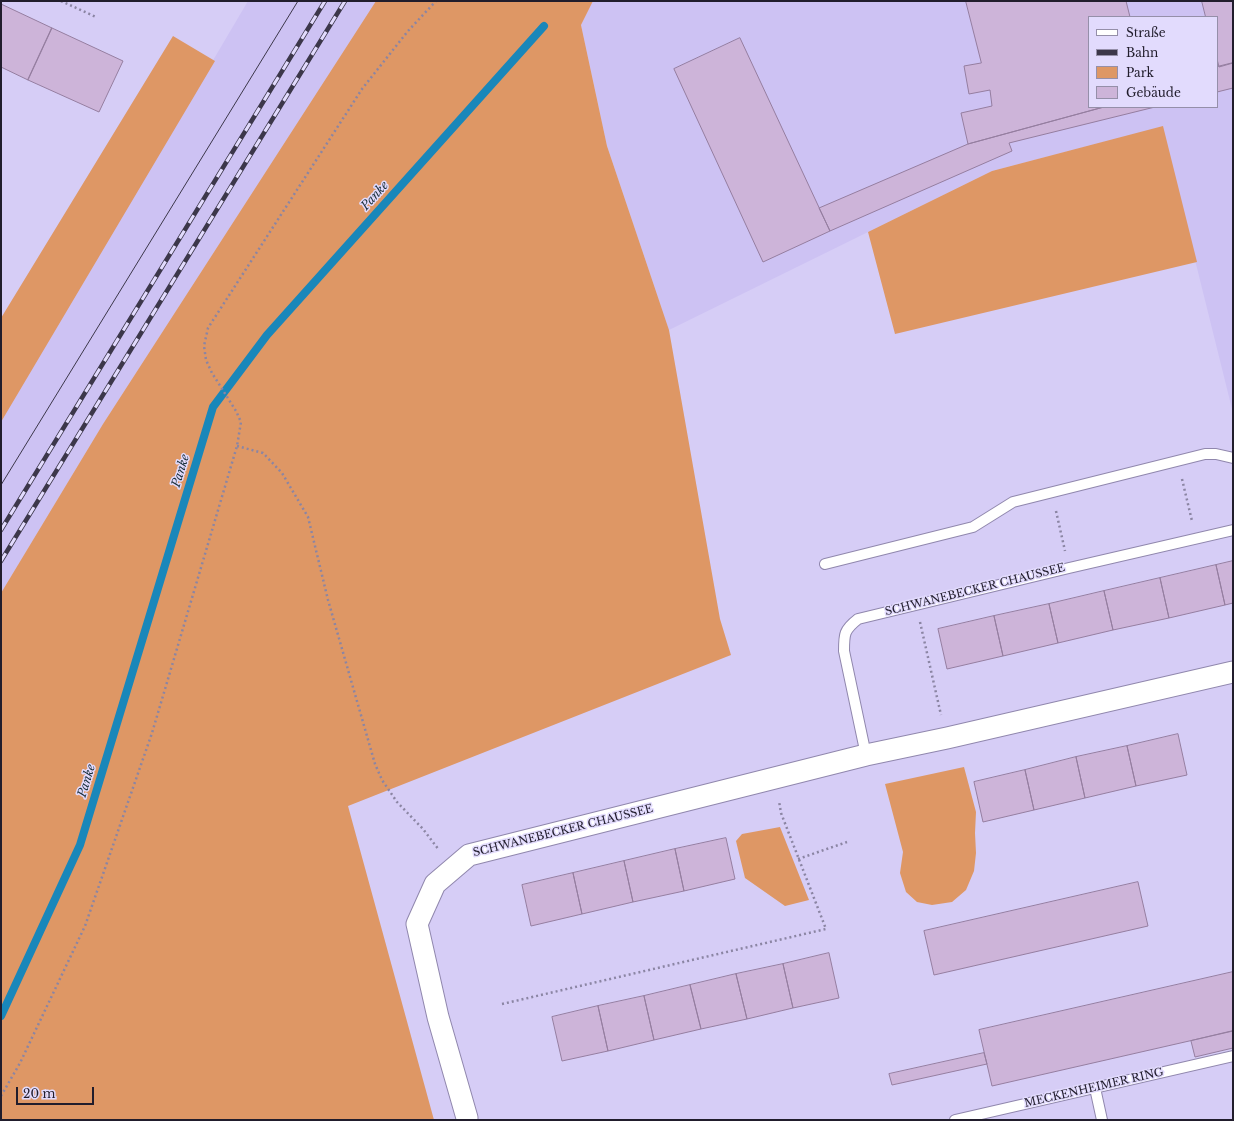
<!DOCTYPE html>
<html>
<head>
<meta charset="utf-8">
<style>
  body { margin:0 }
  #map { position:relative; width:1234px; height:1121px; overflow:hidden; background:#d6cdf6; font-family:"Libre Baskerville",serif }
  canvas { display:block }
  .frame { position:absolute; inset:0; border:2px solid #211d2c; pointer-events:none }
  .legend { position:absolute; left:1088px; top:16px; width:130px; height:92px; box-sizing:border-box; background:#e2dbfd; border:1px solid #958fa9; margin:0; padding:5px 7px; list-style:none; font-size:12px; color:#211d2c }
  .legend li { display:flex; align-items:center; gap:8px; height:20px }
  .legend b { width:20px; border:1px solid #958fa9 }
  .scale { position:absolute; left:16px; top:1087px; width:78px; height:18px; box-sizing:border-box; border:2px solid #211d2c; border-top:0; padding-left:5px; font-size:12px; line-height:14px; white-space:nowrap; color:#211d2c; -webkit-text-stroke:3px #e2dbfd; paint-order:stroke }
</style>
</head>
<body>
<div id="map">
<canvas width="1234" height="1121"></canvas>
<div class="frame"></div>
<ul class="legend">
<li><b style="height:5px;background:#fff"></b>Straße</li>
<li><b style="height:5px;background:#3c374a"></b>Bahn</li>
<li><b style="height:11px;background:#de9765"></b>Park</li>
<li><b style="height:11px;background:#cdb4d9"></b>Gebäude</li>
</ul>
<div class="scale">20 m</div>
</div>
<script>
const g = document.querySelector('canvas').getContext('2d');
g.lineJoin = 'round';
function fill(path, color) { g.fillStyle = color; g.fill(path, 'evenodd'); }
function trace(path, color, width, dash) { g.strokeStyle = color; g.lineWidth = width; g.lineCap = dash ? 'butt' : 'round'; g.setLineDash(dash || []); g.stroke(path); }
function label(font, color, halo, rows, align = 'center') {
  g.font = font + ' "Libre Baskerville",serif'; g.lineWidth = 3; g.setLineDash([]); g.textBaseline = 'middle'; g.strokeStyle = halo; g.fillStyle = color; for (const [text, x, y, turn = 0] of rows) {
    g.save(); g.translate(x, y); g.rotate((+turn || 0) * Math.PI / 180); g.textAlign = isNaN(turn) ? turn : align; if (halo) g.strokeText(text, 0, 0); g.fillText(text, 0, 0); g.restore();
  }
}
fill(new Path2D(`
  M248,1h128l-273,423 -102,169v-173z
  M593,1h640v412l-71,-286 -170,44 -323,159 -62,-184 -26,-121zM1089,17h128v90h-128z`), '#cdc2f3');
fill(new Path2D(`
  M376,1h217l-12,24 26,121 62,184 51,289 11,36 -383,151 86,314h-433v-527l102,-169z
  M173,36l42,25 -214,361v-104z
  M1163,126l34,136 -302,72 -27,-102 124,-61z
  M964,767l12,45 -1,21 1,20 -2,18 -8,19 -14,12 -20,3 -15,-3 -11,-10 -6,-19 3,-21 -18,-68z
  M780,827l29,73 -24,6 -40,-28 -9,-37 6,-7z`), '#de9765');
trace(new Path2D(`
  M1,1016l79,-171 133,-438 54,-72 277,-309`), '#1987ba', 8);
const building = new Path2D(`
  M966,1h160l4,16h-41v90h15l-136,37 -7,-31 31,-7 -2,-16 -21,4 -5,-28 17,-3z
  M1202,1h31v62l-14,4 -2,-8v-42h-11z
  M1,4l51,24 -24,52 -27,-13z
  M52,28l71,33 -24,51 -71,-32z
  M740,38l90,193 -67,31 -89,-193z
  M1233,63v25l-16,4v-25z
  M1104,107h51l-146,36 3,8 -182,80 -11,-23 149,-64z
  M1233,561v42l-8,2 -9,-40z
  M1216,565l9,40 -56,13 -9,-40z
  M1160,578l9,40 -56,12 -9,-39z
  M1104,591l9,39 -55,13 -9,-39z
  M1049,604l9,39 -55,13 -9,-40z
  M994,616l9,40 -56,13 -9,-40z
  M1178,734l9,41 -51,11 -9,-40z
  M1127,746l9,40 -51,12 -9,-41z
  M1076,757l9,41 -51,12 -9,-40z
  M1025,770l9,40 -51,12 -9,-40z
  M726,838l9,41 -51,12 -9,-42z
  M675,849l9,42 -51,11 -9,-41z
  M624,861l9,41 -51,12 -9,-41z
  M573,873l9,41 -51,12 -9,-41z
  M1138,882l10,44 -214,49 -10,-44z
  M829,953l10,45 -46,10 -10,-44z
  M783,964l10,44 -46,11 -11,-45z
  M1233,972v59l-241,55 -13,-56z
  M736,974l11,45 -46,10 -11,-44z
  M690,985l11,44 -47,11 -10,-44z
  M644,996l10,44 -46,11 -10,-45z
  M598,1006l10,45 -46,10 -10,-44z
  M1233,1031v17l-38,9 -4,-16z
  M984,1053l3,11 -95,21 -3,-11z`);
fill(building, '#cdb4d9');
trace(building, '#957ea0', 1);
const lane = new Path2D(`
  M825,564l148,-37 40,-25 192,-48h11l17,4
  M866,755l-22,-104c0,-17 0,-21 14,-32l211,-51 164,-38
  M1095,1088l7,32
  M955,1120l278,-64`);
const street = new Path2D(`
  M467,1118l-29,-101 -21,-93 18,-40 34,-29 397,-100 81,-17 286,-66`);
trace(lane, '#9087ad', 12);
trace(street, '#9087ad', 23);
trace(new Path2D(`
  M61,1l35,16
  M237,446l26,7 19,20 26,44 20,83 47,164 7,16 15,22 26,27 16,21
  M1182,479l10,42
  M1056,511l9,40
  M920,622l21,93
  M798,859l49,-17
  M502,1004l324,-75 -45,-116 -2,-12
  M1,1096l19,-33 65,-137 67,-193 85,-287 4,-24 -5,-11 -24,-38 -6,-13 -2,-14 4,-18 154,-239 46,-58 28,-30`), '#8b85a3', 2.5, [2, 3]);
trace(lane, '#fff', 10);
trace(street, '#fff', 21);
trace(new Path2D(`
  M1,485l297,-484`), '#3c374a', 1);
const rail = new Path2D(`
  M1,530l324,-529
  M1,561l344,-560`);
trace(rail, '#3c374a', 4.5);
trace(rail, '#e2dbfd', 3, [9]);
label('11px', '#211d2c', '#e2dbfd', [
  ["SCHWANEBECKER CHAUSSEE",975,590,-14],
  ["SCHWANEBECKER CHAUSSEE",563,831,-14],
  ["MECKENHEIMER RING",1094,1088,-13]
]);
label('italic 12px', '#1a303c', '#e2dbfd', [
  ["Panke",375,196,-48],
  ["Panke",181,471,-73],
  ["Panke",87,781,-73]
]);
</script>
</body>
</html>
